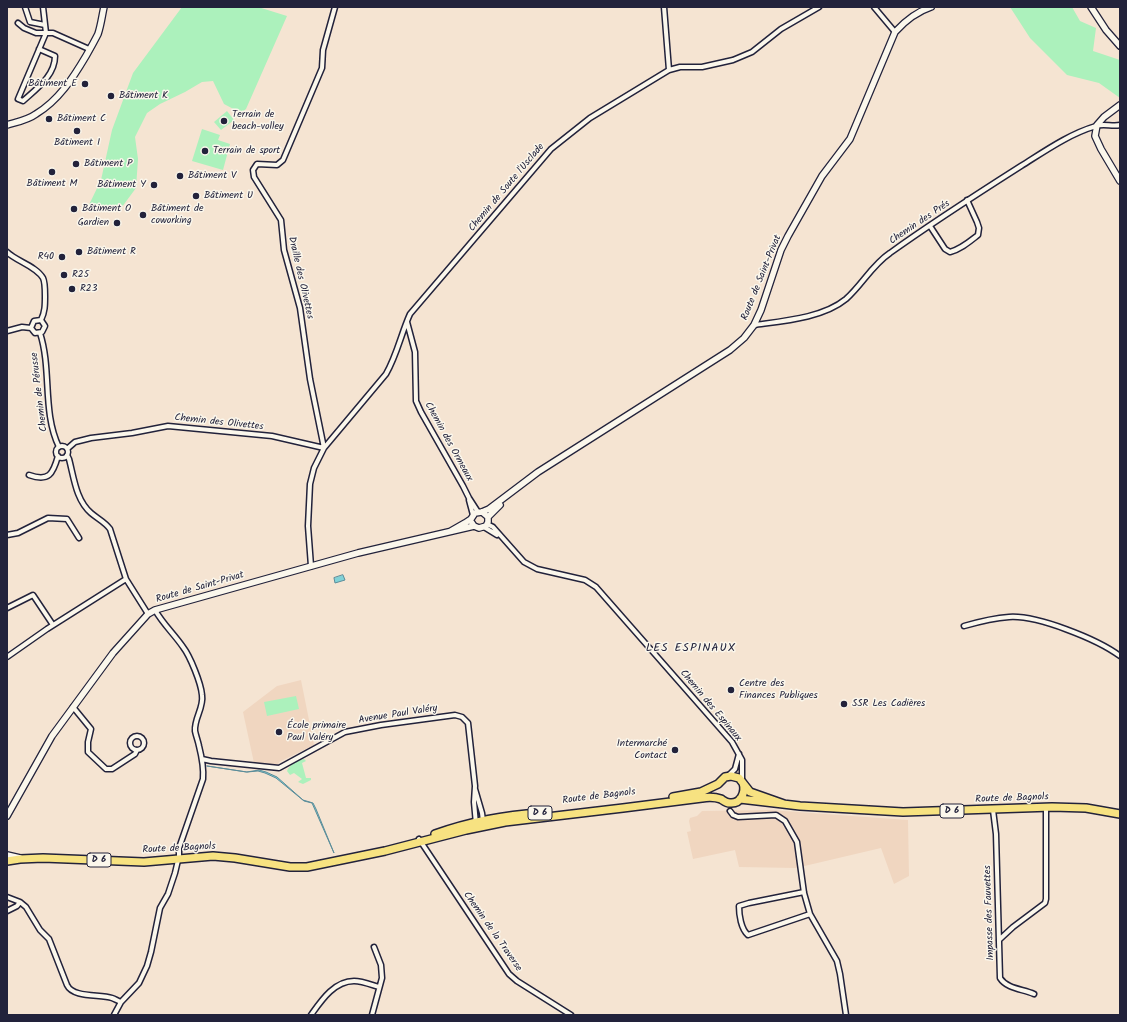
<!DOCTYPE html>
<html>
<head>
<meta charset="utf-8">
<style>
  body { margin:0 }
  #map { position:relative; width:1127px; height:1022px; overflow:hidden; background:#f5e4d2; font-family:Kalam,sans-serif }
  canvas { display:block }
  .frame { position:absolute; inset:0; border:8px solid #22223b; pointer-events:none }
</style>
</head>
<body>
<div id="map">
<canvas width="1127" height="1022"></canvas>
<div class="frame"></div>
</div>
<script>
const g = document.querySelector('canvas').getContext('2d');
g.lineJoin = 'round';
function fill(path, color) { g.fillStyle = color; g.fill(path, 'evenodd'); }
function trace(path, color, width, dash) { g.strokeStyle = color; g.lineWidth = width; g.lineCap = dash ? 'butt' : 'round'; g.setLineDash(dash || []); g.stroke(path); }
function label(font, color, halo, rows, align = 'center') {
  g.font = font + ' Kalam,sans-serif'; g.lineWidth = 3; g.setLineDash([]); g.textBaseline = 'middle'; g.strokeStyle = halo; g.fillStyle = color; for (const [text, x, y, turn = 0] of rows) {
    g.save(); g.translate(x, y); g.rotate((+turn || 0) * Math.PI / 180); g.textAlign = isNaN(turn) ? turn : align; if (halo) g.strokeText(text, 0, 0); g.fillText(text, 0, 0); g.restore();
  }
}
fill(new Path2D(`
  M301,680l13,65 -35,17 -1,3 -4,-1 -1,2 -19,-3 -11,-51 34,-26z
  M770,810l138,10 1,56 -15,8 -13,-36 -85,20 -57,-1 -4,-17 -42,9 -6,-27 4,-1 -2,-10 1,-3 7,-2 5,-5z`), '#f0d6c0');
fill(new Path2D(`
  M182,7h76l29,9 -41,93 -5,4 -17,-9 -11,-23 -11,1 -17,10 -25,12 -13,9 -12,24 3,22 -2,29 -17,23h-33l15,-31 11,-50 21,-57z
  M1010,7h62l8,14 16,7 -3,23 27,9v38l-21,-15 -32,-8 -37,-37z
  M227,111l7,9 -13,10 -7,-8z
  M202,129l18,6 -2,5 12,4 -7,26 -31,-9z
  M296,696l3,13 -32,7 -3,-14z
  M304,759l2,2 -4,2 4,15h5v2l-8,4 -5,-2 4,-3 -8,-6 -4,2 -3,-4c2,-6 11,-11 17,-12z`), '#acf1bc');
const water = new Path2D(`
  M343,575l2,5 -10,3 -1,-5z
  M207,766l40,6 12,-2 7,2 11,5 26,23 10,3 3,6 18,44 -22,-50 -8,-2 -28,-23 -11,-5 -7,-2 -11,1z`);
fill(water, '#81d2d7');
trace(water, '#5b8c99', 1);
const minor = new Path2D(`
  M25,7l5,15 15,3
  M664,7l5,63
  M874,7l21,25
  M18,23l6,5 12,5h17l36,16
  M39,49l16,7c0,20 -19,33 -32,45l-5,-2 28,-66 -3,-26
  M930,226l15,23 5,3c11,-3 19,-10 28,-17l1,-7 -2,-6 -10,-22
  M7,252c9,9 29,14 36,26 2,4 2,13 2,18 0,9 0,16 -4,24
  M407,322l8,30 1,49 5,11 42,74 6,12 9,14
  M754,325c29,-4 69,-7 92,-26 16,-14 26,-34 44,-46 43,-31 87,-59 131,-87 24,-15 48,-32 75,-40 8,-3 16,1 24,-1
  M31,328l4,5 7,-1 3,-6 -4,-6
  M31,328l3,-7 7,-1
  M7,331l15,-4 9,1
  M40,333c12,37 2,79 19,114
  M56 452a6 6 0 1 1 12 0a6 6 0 1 1-12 0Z
  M67,449l8,-7 16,-4 41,-5 36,-7 104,10 52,12 62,-74c11,-19 15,-40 24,-60l141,-165 39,-31 79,-48 11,-3h22l31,-7 19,-8 29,-23 38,-22
  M67,455l2,4c5,19 7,41 22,54 7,6 14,9 19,16l16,50 22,35
  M29,475c20,7 24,-1 29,-19
  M469,500l4,15
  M487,524l6,3 31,35 13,7 48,11 11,7 136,155 10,18v21
  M484,527l13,8
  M7,535l11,-2 30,-15 19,1 12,19
  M311,566l-3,-40 2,-42 4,-16 10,-20 -14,-69 -10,-71 -16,-58 -3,-30 -27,-43 -1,-7 4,-6 20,1 6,-5 39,-92 1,-18 12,-43
  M7,608l26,-13 20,30
  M964,626c14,-4 30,-8 45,-9 28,-2 88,22 111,39
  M7,657l40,-28 79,-50
  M73,707l18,22 -3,13v10l18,17h6l23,-15 2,-4
  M130 743a7 7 0 1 1 14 0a7 7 0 1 1-14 0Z
  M202,759l9,2 68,7 66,-36 36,-7 74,-10 7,2 6,6 7,63 -1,16 2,22
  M728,776l7,-7 4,-15
  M475,789l7,24 1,8
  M993,810l3,24 4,144c7,11 23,11 34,16
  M730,811l3,4 5,2 38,-2 9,6 12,21 7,51 6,21 27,47 3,13 6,41
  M419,839l90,135 8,7 54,34
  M804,892l-55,11 -10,3c0,9 2,23 9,29l62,-21
  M7,897l13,5 6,5 14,23 9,9 18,46c6,13 33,9 45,13 3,1 6,3 9,4
  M7,911l10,-5 3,-4
  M999,940l14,-13 32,-24 1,-4v-92
  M114,1015l7,-13 18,-19 8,-17 4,-14 9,-44 8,-14 7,-21 4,-17v-8l24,-69c1,-11 -1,-21 -4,-33 -1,-5 -3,-10 -4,-15 -1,-13 9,-23 7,-36 -1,-12 -12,-39 -19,-48 -9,-13 -20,-23 -28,-37
  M311,1015c10,-14 23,-34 43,-34 8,0 18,4 25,6
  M372,1015l10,-37 -1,-13 -7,-18`);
const tertiary = new Path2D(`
  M1091,7l15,23 14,16
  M1120,105l-16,12 -7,8 -2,11 6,13 19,32
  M7,125c10,-3 21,-5 29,-11 23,-14 37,-36 50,-58 4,-7 8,-14 12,-22 3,-9 4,-18 6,-27
  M488,517l12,-12
  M472,523l2,3 5,2 7,-2 2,-4v-5l-6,-5
  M451,531l14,-8 6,-4 4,-6 7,-1 7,-3 49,-37 192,-122 14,-12 10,-13 7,-15 20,-60 7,-14 34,-60 28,-37 45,-107c10,-11 21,-20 36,-25
  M7,816l45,-80 61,-83 35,-39 7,-4 203,-57 116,-27
  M7,855l13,3`);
const primary = new Path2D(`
  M673,797l28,-5 17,-8 7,-7 6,-1 8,2 11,14 34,12
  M740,799l60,7 103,6 149,-5 34,1 34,6
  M435,834c34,-12 69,-19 105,-21
  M7,861l13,-2 23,-1 101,4 69,-6 22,2 55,9h17l78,-16 81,-21 39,-8 118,-14 79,-10c6,-1 13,-1 19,1 3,2 5,4 9,4 11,1 16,-11 13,-20`);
trace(minor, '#22223b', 7);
trace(tertiary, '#22223b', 8);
trace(primary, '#22223b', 10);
trace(minor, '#fbf7ec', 4);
trace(tertiary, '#fbf7ec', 5.5);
trace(primary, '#f7e281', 7);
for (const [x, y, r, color] of [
  [85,84,4,"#22223b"],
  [111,96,4,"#22223b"],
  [49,119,4,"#22223b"],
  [224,121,4,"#22223b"],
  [77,131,4,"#22223b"],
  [205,151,4,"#22223b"],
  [76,164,4,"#22223b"],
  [52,172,4,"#22223b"],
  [180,176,4,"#22223b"],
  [154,185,4,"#22223b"],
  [196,196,4,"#22223b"],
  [74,209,4,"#22223b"],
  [143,215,4,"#22223b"],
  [117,223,4,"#22223b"],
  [79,252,4,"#22223b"],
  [62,257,4,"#22223b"],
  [64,275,4,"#22223b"],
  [72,289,4,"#22223b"],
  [731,690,4,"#22223b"],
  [844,704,4,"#22223b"],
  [279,732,4,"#22223b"],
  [675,750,4,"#22223b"]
]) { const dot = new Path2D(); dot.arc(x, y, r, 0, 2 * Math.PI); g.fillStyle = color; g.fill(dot); trace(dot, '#fbf7ec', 1.5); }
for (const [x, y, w] of [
  [952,811,24],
  [540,813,24],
  [99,860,24]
]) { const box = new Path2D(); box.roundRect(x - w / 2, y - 7, w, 14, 3); g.fillStyle = '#fbf7ec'; g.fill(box); trace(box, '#22223b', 1); }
label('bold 9px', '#22223b', null, [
  ["D 6",952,811],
  ["D 6",540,813],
  ["D 6",99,860]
]);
label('10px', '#22223b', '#fbf7ec', [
  ["Bâtiment E",77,84,"right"],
  ["Bâtiment K",119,96],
  ["Terrain de",232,115],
  ["beach-volley",232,127],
  ["Bâtiment C",57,119],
  ["Bâtiment I",77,143,"center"],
  ["Terrain de sport",213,151],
  ["Bâtiment P",84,164],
  ["Bâtiment V",188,176],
  ["Bâtiment M",52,184,"center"],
  ["Bâtiment Y",146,185,"right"],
  ["Bâtiment U",204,196],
  ["Bâtiment O",82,209],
  ["Bâtiment de",151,209],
  ["coworking",151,221],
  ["Gardien",109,223,"right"],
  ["Bâtiment R",87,252],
  ["R40",54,257,"right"],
  ["R25",72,275],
  ["R23",80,289],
  ["Centre des",739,684],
  ["Finances Publiques",739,696],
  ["SSR Les Cadières",852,704],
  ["École primaire",287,726],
  ["Paul Valéry",287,738],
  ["Intermarché",667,744,"right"],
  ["Contact",667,756,"right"]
], 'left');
label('10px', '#22223b', '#fbf7ec', [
  ["Chemin de Soute l'Usclade",507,188,-50],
  ["Chemin des Prés",920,223,-34],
  ["Draille des Olivettes",300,278,77],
  ["Route de Saint-Privat",762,278,-68],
  ["Chemin de Pérusse",40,392,-97],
  ["Chemin des Olivettes",219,423,6],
  ["Chemin des Ormeaux",448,442,61],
  ["Route de Saint-Privat",200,588,-16],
  ["Chemin des Espinaux",710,706,50],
  ["Avenue Paul Valéry",398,715,-9],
  ["Route de Bagnols",599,797,-7],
  ["Route de Bagnols",1012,799,-2],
  ["Route de Bagnols",179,849,-3],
  ["Impasse des Fauvettes",990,913,-92],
  ["Chemin de la Traverse",492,932,55]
]);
g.letterSpacing = '1px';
label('12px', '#22223b', '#fbf7ec', [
  ["LES ESPINAUX",691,649]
]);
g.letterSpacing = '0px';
</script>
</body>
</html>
